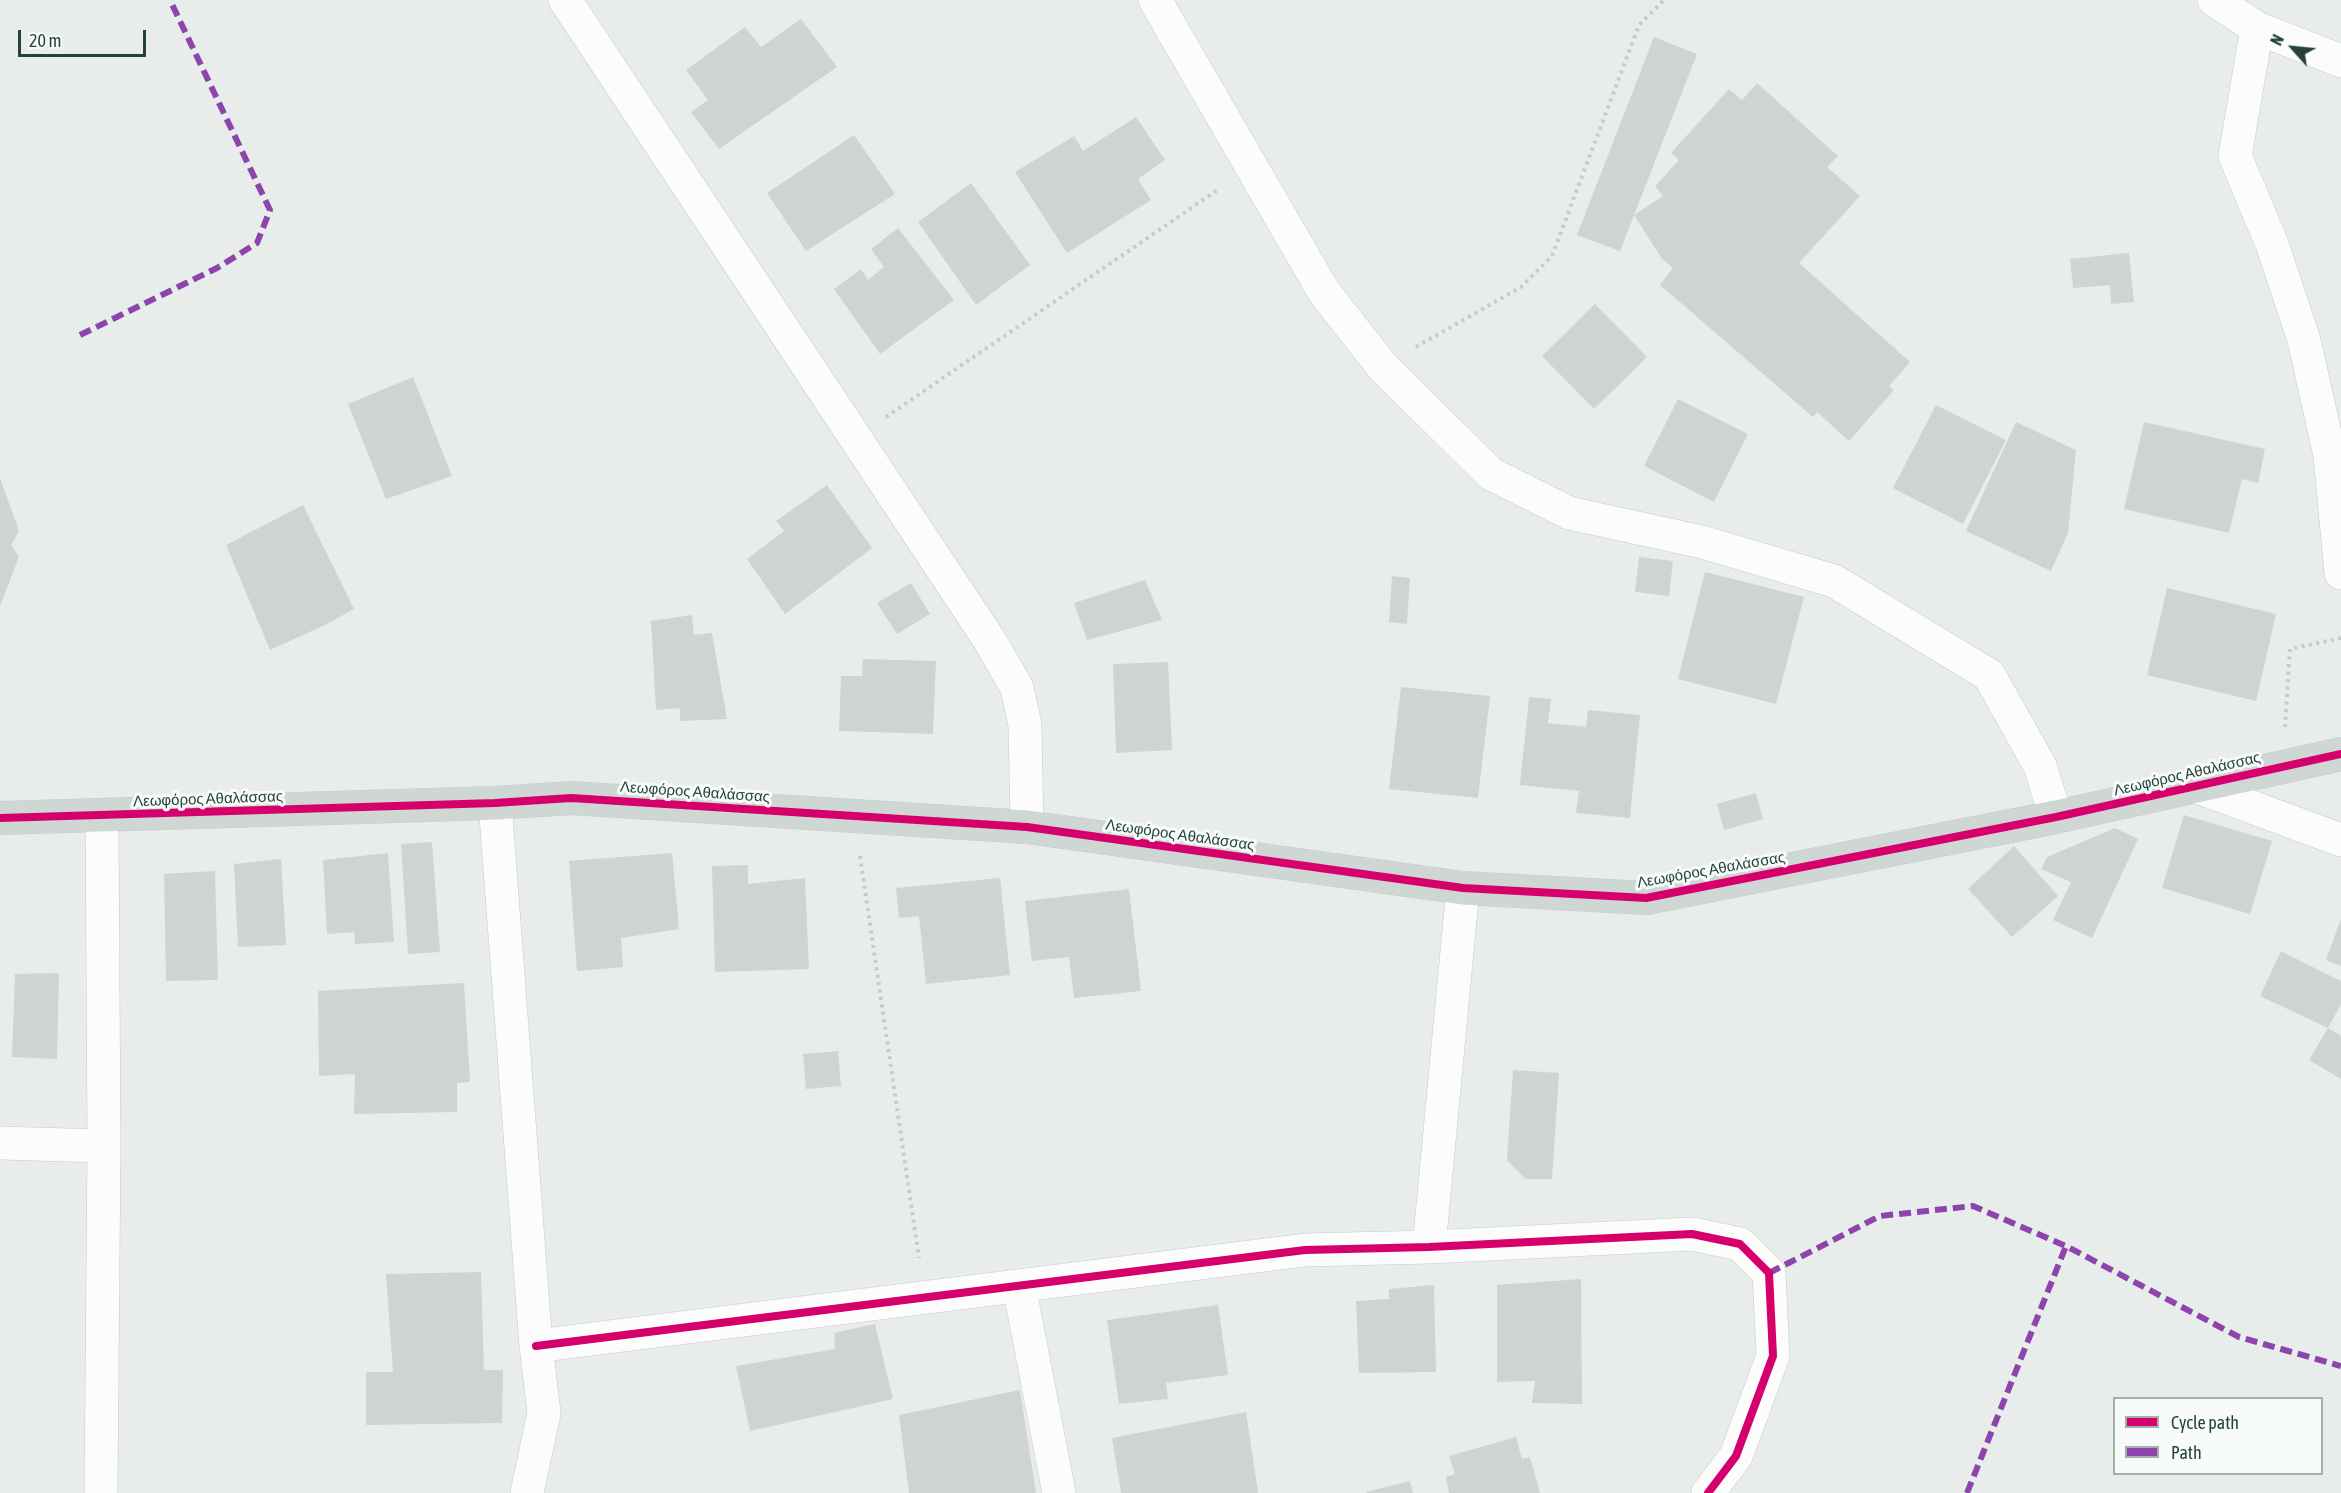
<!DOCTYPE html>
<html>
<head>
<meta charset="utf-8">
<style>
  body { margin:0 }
  #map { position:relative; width:2341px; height:1493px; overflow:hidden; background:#e8edeb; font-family:"Asap Condensed",sans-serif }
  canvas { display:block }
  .legend { position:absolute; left:2113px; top:1397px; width:210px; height:78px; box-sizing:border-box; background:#f7fbf9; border:2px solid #a3b1ad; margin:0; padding:8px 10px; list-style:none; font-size:18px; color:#24423a }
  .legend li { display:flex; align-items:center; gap:12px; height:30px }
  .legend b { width:30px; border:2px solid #a3b1ad }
  .north { position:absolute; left:2263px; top:18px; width:60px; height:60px; -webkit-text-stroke:4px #f7fbf9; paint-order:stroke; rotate:297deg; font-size:16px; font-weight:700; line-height:24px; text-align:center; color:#24423a }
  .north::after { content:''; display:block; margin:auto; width:21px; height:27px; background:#24423a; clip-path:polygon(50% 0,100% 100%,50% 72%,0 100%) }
  .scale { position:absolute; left:18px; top:30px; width:128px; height:27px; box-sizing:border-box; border:3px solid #24423a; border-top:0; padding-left:8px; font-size:18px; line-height:21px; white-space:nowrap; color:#24423a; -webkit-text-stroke:4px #f7fbf9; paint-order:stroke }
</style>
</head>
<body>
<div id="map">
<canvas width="2341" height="1493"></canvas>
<ul class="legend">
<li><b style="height:8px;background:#d6006c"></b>Cycle path</li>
<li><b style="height:8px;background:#8e44ad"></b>Path</li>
</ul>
<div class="north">N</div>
<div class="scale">20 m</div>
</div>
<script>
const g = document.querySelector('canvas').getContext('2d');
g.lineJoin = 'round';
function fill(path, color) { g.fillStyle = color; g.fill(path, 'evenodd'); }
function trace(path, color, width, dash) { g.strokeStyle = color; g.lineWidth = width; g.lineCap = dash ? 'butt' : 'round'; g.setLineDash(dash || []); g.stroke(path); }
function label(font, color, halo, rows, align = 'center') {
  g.font = font + ' "Asap Condensed",sans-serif'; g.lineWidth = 6; g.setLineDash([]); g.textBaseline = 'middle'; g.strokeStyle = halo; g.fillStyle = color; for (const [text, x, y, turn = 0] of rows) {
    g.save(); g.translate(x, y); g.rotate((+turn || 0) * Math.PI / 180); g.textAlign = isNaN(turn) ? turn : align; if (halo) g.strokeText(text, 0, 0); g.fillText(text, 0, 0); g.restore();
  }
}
fill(new Path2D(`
  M801,19l36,48 -118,82 -28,-37 17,-12 -22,-30 59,-43 16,20z
  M1654,37l43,17 -77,197 -43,-16z
  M1757,83l81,73 -11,11 33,29 -61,67 111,99 -21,24 5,4 -45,51 -32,-29 -4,5 -153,-132 13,-17 -11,-9 -28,-44 29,-19 -8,-10 24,-26 -8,-7 58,-64 13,11z
  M1136,117l29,43 -27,19 13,21 -84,53 -52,-81 59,-36 9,15z
  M854,135l41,59 -89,57 -39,-58z
  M971,183l59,82 -54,40 -58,-83z
  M898,228l56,72 -74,54 -46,-65 27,-20 7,11 16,-13 -13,-18z
  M2129,253l5,49 -23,2 -1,-19 -37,3 -3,-29z
  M1595,304l52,53 -53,52 -52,-53z
  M413,377l39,99 -66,23 -38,-95z
  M1678,399l70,35 -34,68 -70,-36z
  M1936,405l70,35 -43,84 -70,-36z
  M2016,422l60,28 -8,83 -17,38 -85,-40z
  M2144,422l121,27 -7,34 -16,-4 -13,54 -105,-24z
  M0,478l19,53 -8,14 8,12 -19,49z
  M827,485l45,63 -87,66 -38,-55 37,-28 -8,-10z
  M303,505l51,104 -29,16 -55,25 -44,-105z
  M1639,557l34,4 -4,35 -34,-4z
  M1705,572l99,25 -28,107 -98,-25z
  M1392,576l18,2 -3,46 -18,-2z
  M1145,580l17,40 -75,20 -13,-37z
  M911,583l19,31 -33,20 -20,-31z
  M2167,588l109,26 -20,87 -109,-26z
  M692,615l2,20 18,-2 15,86 -47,2v-13l-24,2 -5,-89z
  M863,659l73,2 -3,73 -94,-3 2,-55h21z
  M1168,662l4,88 -56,3 -3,-89z
  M1401,687l89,9 -12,102 -89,-9z
  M1529,697l22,2 -3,24 38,4 2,-17 52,5 -10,103 -54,-5 3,-22 -59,-6z
  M1756,793l7,26 -39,11 -7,-26z
  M2184,815l88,26 -22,73 -88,-26z
  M2115,828l23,11 -46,99 -39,-18 18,-38 -30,-13 6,-12z
  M432,842l8,110 -32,2 -7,-110z
  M2014,846l44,50 -46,41 -44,-48z
  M388,853l6,89 -39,2 -1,-12 -27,2 -4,-74z
  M672,853l7,76 -58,9 2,29 -46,4 -8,-110z
  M281,859l5,86 -48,2 -4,-83z
  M748,865v19l57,-6 4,91 -94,3 -3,-106z
  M215,871l3,109 -52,1 -2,-107z
  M1000,878l10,97 -84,9 -7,-68 -20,2 -3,-30z
  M1129,889l12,102 -67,7 -5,-41 -37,4 -7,-60z
  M2341,919v47l-15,-6z
  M2281,951l60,30v23l-13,24 -68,-32z
  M59,973l-2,86 -45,-2 3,-83z
  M464,983l6,99 -13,1v29l-103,2 1,-40 -36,2 -1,-85z
  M2328,1028l13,8v43l-32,-19z
  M838,1051l3,35 -35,3 -3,-35z
  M1513,1070l46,3 -7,106h-26l-19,-19z
  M481,1272l3,98h19l-1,53 -136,2v-53h27l-7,-98z
  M1581,1279l1,125 -50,-1 3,-22 -38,1v-97z
  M1434,1285l2,87 -77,1 -3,-72 33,-2v-10z
  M1218,1305l10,70 -62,8 2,16 -49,5 -12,-84z
  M875,1324l18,75 -143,32 -14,-65 99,-17 -1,-16z
  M1020,1390l16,103h-127l-10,-78z
  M1246,1412l12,81h-137l-9,-55z
  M1516,1437l6,22 8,-2 10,36h-91l-3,-16 9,-3 -6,-18z
  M1410,1481l3,12h-47v-1z`), '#cfd4d2');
const minor = new Path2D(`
  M565,0l425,641 27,47 8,37 2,102
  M1155,0l169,292 58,74 109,108 78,39 133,29 132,39 155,94 51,91 16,51
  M2214,0l43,28 84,33
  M2257,28l-22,128 37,88 32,96 26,116 11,117
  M2195,786l146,54
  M495,803l41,543 8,67 -17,80
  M0,1143l104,3 -2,-330
  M1429,1247l34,-359
  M1019,1286l40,207
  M536,1346l769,-96 124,-3 263,-13 48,10 29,29 4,83 -37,100 -28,37
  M101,1493l3,-347`);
const major = new Path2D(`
  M0,818l495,-15 76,-5 456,29 436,61 183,10 410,-81 285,-63`);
trace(minor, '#c5cac8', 34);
trace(major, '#c3ccc9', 34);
trace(new Path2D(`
  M1416,347l105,-60 31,-31 87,-231 25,-25
  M886,417l333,-228
  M2285,727l5,-78 51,-11
  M860,856l59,402`), '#c3ccca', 4, [3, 4.5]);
trace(minor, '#fcfcfc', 33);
trace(major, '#cfd7d5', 33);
trace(new Path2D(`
  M80,335l137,-67 40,-25 13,-33 -100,-210
  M1769,1273l111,-57 93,-10 93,40 173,91 102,29
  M1967,1493l99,-247`), '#8e44ad', 6, [12, 6]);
trace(new Path2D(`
  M0,818l495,-15 76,-5 456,29 436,61 183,10 410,-81 285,-63
  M536,1346l769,-96 124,-3 263,-13 48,10 29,29 4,83 -37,100 -28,37`), '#d6006c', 8);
label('15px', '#24423a', '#f7fbf9', [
  ["Λεωφόρος Αθαλάσσας",2187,774,-13],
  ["Λεωφόρος Αθαλάσσας",695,792,4],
  ["Λεωφόρος Αθαλάσσας",208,799,-2],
  ["Λεωφόρος Αθαλάσσας",1180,835,8],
  ["Λεωφόρος Αθαλάσσας",1711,870,-10]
]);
</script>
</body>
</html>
